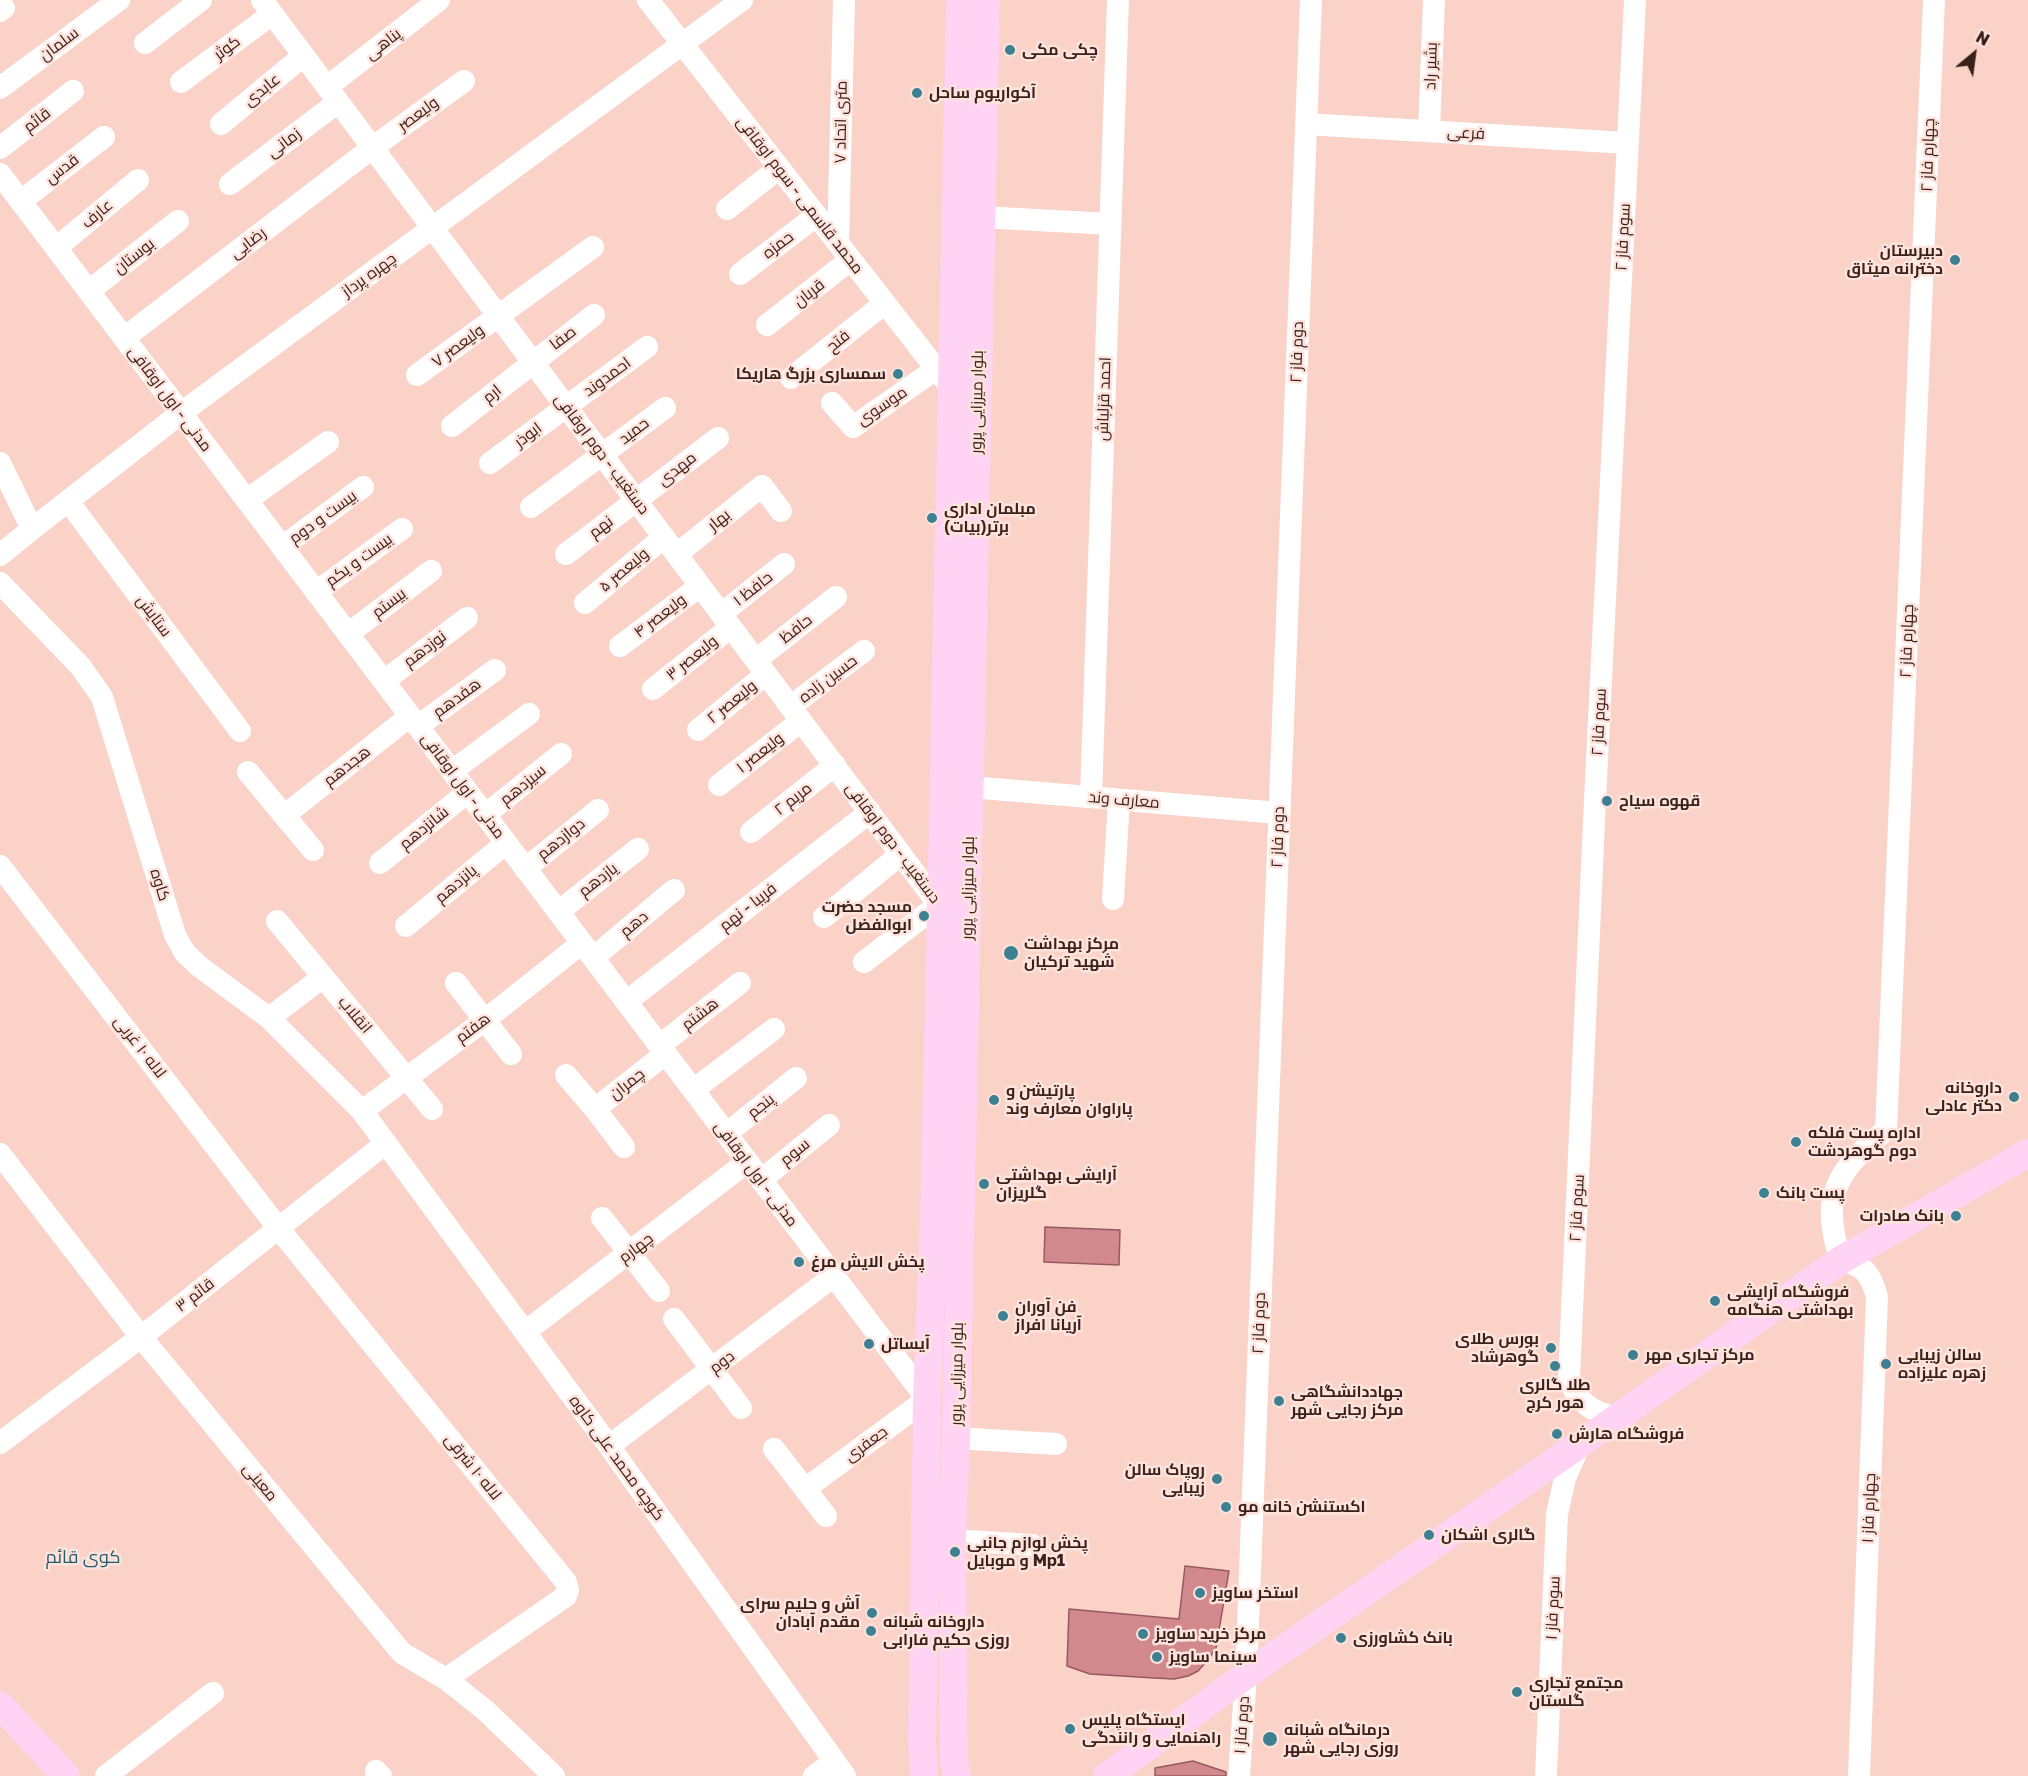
<!DOCTYPE html>
<html>
<head>
<meta charset="utf-8">
<style>
  body { margin:0 }
  #map { position:relative; width:2028px; height:1776px; overflow:hidden; background:#fad2c7; font-family:"Golos Text",sans-serif }
  canvas { display:block }
  .north { position:absolute; left:1944px; top:24px; width:60px; height:60px; -webkit-text-stroke:4px #fee3dc; paint-order:stroke; rotate:29deg; font-size:16px; font-weight:700; line-height:24px; text-align:center; color:#3a221b }
  .north::after { content:''; display:block; margin:auto; width:21px; height:27px; background:#3a221b; clip-path:polygon(50% 0,100% 100%,50% 72%,0 100%) }
</style>
</head>
<body>
<div id="map">
<canvas width="2028" height="1776"></canvas>
<div class="north">N</div>
</div>
<script>
const g = document.querySelector('canvas').getContext('2d');
g.lineJoin = 'round';
function fill(path, color) { g.fillStyle = color; g.fill(path, 'evenodd'); }
function trace(path, color, width, dash) { g.strokeStyle = color; g.lineWidth = width; g.lineCap = dash ? 'butt' : 'round'; g.setLineDash(dash || []); g.stroke(path); }
function label(font, color, halo, rows, align = 'center') {
  g.font = font + ' "Golos Text",Cairo,sans-serif'; g.lineWidth = 5; g.setLineDash([]); g.textBaseline = 'middle'; g.strokeStyle = halo; g.fillStyle = color; for (const [text, x, y, turn = 0] of rows) {
    g.save(); g.translate(x, y); g.rotate((+turn || 0) * Math.PI / 180); g.textAlign = isNaN(turn) ? turn : align; if (halo) g.strokeText(text, 0, 0); g.fillText(text, 0, 0); g.restore();
  }
}
const building = new Path2D(`
  M1045,1227l75,3 -1,35 -75,-3z
  M1185,1566l44,5 -13,77 -8,12 -10,11 -10,5 -14,3 -20,-1 -64,-4 -23,-8 2,-57 110,10z
  M1193,1761l33,11v4h-71v-8z`);
fill(building, '#d2898d');
trace(building, '#965a5e', 1.5);
trace(new Path2D(`
  M262,0l679,908
  M648,0l304,389
  M0,11l4,-3
  M145,43l56,-43
  M181,82l91,-68
  M327,87l112,-87
  M0,88l119,-88
  M221,124l82,-68
  M1306,124l321,19
  M1429,131l5,-131
  M0,148l73,-57
  M0,174l927,1225 -122,90
  M230,184l108,-82
  M21,201l83,-64
  M727,209l52,-41
  M981,217l129,7
  M838,243l6,-243
  M56,248l82,-68
  M740,274l76,-58
  M89,291l89,-70
  M767,325l83,-65
  M124,338l248,-190 92,-67
  M417,375l176,-128
  M791,378l94,-75
  M832,403l21,24 83,-58
  M452,426l142,-111
  M0,463l32,66
  M490,463l157,-116
  M247,500l81,-58
  M68,501l172,230
  M531,507l134,-99
  M282,547l81,-60
  M566,554l152,-116
  M677,554l85,-68 19,25
  M0,555l32,-26 149,-116 561,-413
  M0,583l81,84 21,30 73,238 10,18 15,14 69,51 93,93 247,335 236,330
  M316,592l86,-63
  M585,603l79,-66
  M721,614l63,-50
  M348,634l83,-63
  M620,646l80,-60
  M756,660l80,-63
  M384,681l83,-63
  M653,689l78,-62
  M791,706l73,-55
  M418,726l77,-56
  M698,730l68,-56
  M452,771l77,-57
  M248,772l65,78
  M719,785l82,-64
  M970,787l309,26
  M1091,797l27,-797
  M285,815l125,-99
  M485,815l76,-61
  M751,832l84,-67
  M380,863l88,-71
  M0,866l279,363 287,353 2,8 -2,6 -120,83
  M525,869l73,-59
  M1113,899l6,-99
  M558,912l80,-63
  M824,917l77,-63
  M277,921l155,188
  M406,926l100,-83
  M593,958l81,-68
  M864,962l75,-58
  M456,983l55,71
  M626,1002l244,-190
  M269,1018l54,-41
  M659,1046l81,-63
  M566,1075l29,34 70,-55
  M693,1090l81,-61
  M595,1109l29,38
  M362,1111l123,-91 97,-77
  M726,1134l70,-56
  M0,1154l141,183 261,316 44,26 39,31 69,66
  M761,1180l68,-55
  M602,1218l57,73
  M674,1319l67,89
  M525,1332l222,-170
  M1616,1418c-23,-6 -41,-16 -47,-41l26,-577 40,-800
  M956,1438l100,6
  M0,1443l141,-106 245,-194
  M609,1446l225,-170
  M774,1449l52,67
  M952,1540l80,5
  M376,1771l5,5
  M106,1776l107,-83
  M814,1776l19,-14
  M1239,1776l7,-101 65,-1675
  M1546,1776l11,-262 8,-36 15,-34
  M1859,1776l18,-479c-6,-23 -12,-31 -36,-37 -22,-63 -4,-90 45,-130l48,-1130`), '#fff', 22);
trace(new Path2D(`
  M0,1705l66,71
  M924,1776l-2,-34 5,-343 7,-184 7,-307 19,-908
  M957,1776l-3,-14 -2,-222 4,-102 30,-1438
  M1107,1776l139,-101 334,-231 261,-184 187,-107`), '#ffd3f4', 28);
for (const [x, y, r, color] of [
  [1010,50,6,"#3d8091"],
  [917,93,6,"#3d8091"],
  [1955,260,6,"#3d8091"],
  [898,374,6,"#3d8091"],
  [932,518,6,"#3d8091"],
  [1607,801,6,"#3d8091"],
  [924,916,6,"#3d8091"],
  [1011,953,8,"#3d8091"],
  [2014,1097,6,"#3d8091"],
  [994,1100,6,"#3d8091"],
  [1796,1142,6,"#3d8091"],
  [984,1184,6,"#3d8091"],
  [1764,1193,6,"#3d8091"],
  [1956,1216,6,"#3d8091"],
  [799,1262,6,"#3d8091"],
  [1715,1301,6,"#3d8091"],
  [1003,1316,6,"#3d8091"],
  [869,1344,6,"#3d8091"],
  [1551,1348,6,"#3d8091"],
  [1633,1355,6,"#3d8091"],
  [1886,1364,6,"#3d8091"],
  [1555,1366,6,"#3d8091"],
  [1279,1401,6,"#3d8091"],
  [1557,1434,6,"#3d8091"],
  [1217,1479,6,"#3d8091"],
  [1226,1507,6,"#3d8091"],
  [1429,1535,6,"#3d8091"],
  [955,1552,6,"#3d8091"],
  [1200,1593,6,"#3d8091"],
  [872,1613,6,"#3d8091"],
  [871,1631,6,"#3d8091"],
  [1143,1634,6,"#3d8091"],
  [1341,1638,6,"#3d8091"],
  [1157,1657,6,"#3d8091"],
  [1517,1692,6,"#3d8091"],
  [1070,1729,6,"#3d8091"],
  [1270,1739,8,"#3d8091"]
]) { const dot = new Path2D(); dot.arc(x, y, r, 0, 2 * Math.PI); g.fillStyle = color; g.fill(dot); trace(dot, '#fee3dc', 2); }
label('16px', '#3a221b', '#fee3dc', [
  ["سلمان",59,44,-37],
  ["پناهی",383,44,-38],
  ["کوثر",227,48,-37],
  ["بشیر راد",1431,66,-88],
  ["عابدی",262,90,-39],
  ["ولیعصر",418,114,-36],
  ["قائم",37,120,-38],
  ["۷ متری اتحاد",841,122,-89],
  ["فرعی",1466,133,3],
  ["زمانی",284,143,-37],
  ["چهارم فاز ۲",1928,155,-88],
  ["قدس",62,169,-38],
  ["محمد قاسمی - سوم اوقافی",800,195,52],
  ["عارف",97,214,-40],
  ["سوم فاز ۲",1623,237,-87],
  ["رضایی",248,243,-37],
  ["حمزه",778,245,-37],
  ["بوستان",134,256,-38],
  ["چهره پرداز",369,275,-36],
  ["قربان",809,293,-38],
  ["صفا",563,338,-37],
  ["فتح",838,341,-39],
  ["ولیعصر ۷",458,346,-36],
  ["دوم فاز ۲",1297,352,-88],
  ["احمدوند",607,377,-36],
  ["ارم",492,394,-39],
  ["مدنی - اول اوقافی",170,399,53],
  ["احمد قزلباش",1104,399,-88],
  ["بلوار میرزایی پرور",977,402,-89],
  ["موسوی",882,406,-34],
  ["حمید",634,431,-37],
  ["ابوذر",528,435,-37],
  ["دستغیب - دوم اوقافی",602,454,53],
  ["مهدی",677,469,-38],
  ["بیست و دوم",323,517,-36],
  ["بهار",719,520,-39],
  ["نهم",601,527,-37],
  ["بیست و یکم",359,560,-36],
  ["ولیعصر ۵",624,570,-40],
  ["حافظ ۱",753,589,-38],
  ["بیستم",389,603,-37],
  ["ستایش",154,616,53],
  ["ولیعصر ۴",660,616,-37],
  ["حافظ",796,629,-38],
  ["چهارم فاز ۲",1907,641,-88],
  ["نوزدهم",425,649,-37],
  ["ولیعصر ۳",692,658,-39],
  ["حسین زاده",828,679,-37],
  ["هفدهم",457,698,-36],
  ["ولیعصر ۲",732,702,-39],
  ["سوم فاز ۲",1599,722,-87],
  ["ولیعصر ۱",760,753,-38],
  ["هجدهم",347,766,-38],
  ["سیزدهم",523,785,-39],
  ["مدنی - اول اوقافی",463,786,53],
  ["مریم ۲",793,799,-38],
  ["معارف وند",1124,800,5],
  ["شانزدهم",424,828,-39],
  ["دوم فاز ۲",1278,837,-88],
  ["دوازدهم",561,839,-39],
  ["دستغیب - دوم اوقافی",893,843,53],
  ["یازدهم",598,880,-38],
  ["پانزدهم",456,884,-40],
  ["کاوه",160,885,73],
  ["بلوار میرزایی پرور",968,888,-89],
  ["فریبا - نهم",748,907,-38],
  ["دهم",634,924,-40],
  ["هشتم",700,1014,-38],
  ["انقلاب",355,1015,50],
  ["هفتم",473,1028,-37],
  ["لاله ۱۰ غربی",140,1047,52],
  ["چمران",627,1084,-38],
  ["پنجم",761,1106,-39],
  ["سوم",795,1152,-39],
  ["مدنی - اول اوقافی",756,1174,53],
  ["سوم فاز ۲",1577,1208,-87],
  ["چهارم",636,1248,-37],
  ["قائم ۳",195,1295,-38],
  ["دوم فاز ۲",1259,1323,-88],
  ["دوم",722,1362,-37],
  ["بلوار میرزایی پرور",957,1374,-89],
  ["جعفری",866,1444,-36],
  ["کوچه محمد علی کاوه",617,1458,54],
  ["لاله ۱۰ شرقی",473,1467,51],
  ["معینی",260,1482,50],
  ["چهارم فاز ۱",1869,1508,-88],
  ["سوم فاز ۱",1553,1608,-87],
  ["دوم فاز ۱",1242,1725,-86]
]);
label('bold 16px', '#3a221b', '#fee3dc', [
  ["چکی مکی",1022,50],
  ["آکواریوم ساحل",929,93],
  ["دبیرستان",1943,251,"right"],
  ["دخترانه میثاق",1943,269,"right"],
  ["سمساری بزرگ هاریکا",886,374,"right"],
  ["مبلمان اداری",944,509],
  ["برتر(بیات)",944,527],
  ["قهوه سیاح",1619,801],
  ["مسجد حضرت",912,907,"right"],
  ["ابوالفضل",912,925,"right"],
  ["مرکز بهداشت",1024,944],
  ["شهید ترکیان",1024,962],
  ["داروخانه",2002,1088,"right"],
  ["دکتر عادلی",2002,1106,"right"],
  ["پارتیشن و",1006,1091],
  ["پاراوان معارف وند",1006,1109],
  ["اداره پست فلکه",1808,1133],
  ["دوم گوهردشت",1808,1151],
  ["آرایشی بهداشتی",996,1175],
  ["گلریزان",996,1193],
  ["پست بانک",1776,1193],
  ["بانک صادرات",1944,1216,"right"],
  ["پخش الایش مرغ",811,1262],
  ["فروشگاه آرایشی",1727,1292],
  ["بهداشتی هنگامه",1727,1310],
  ["فن آوران",1015,1307],
  ["آریانا افراز",1015,1325],
  ["بورس طلای",1539,1339,"right"],
  ["گوهرشاد",1539,1357,"right"],
  ["آیساتل",881,1344],
  ["مرکز تجاری مهر",1645,1355],
  ["سالن زیبایی",1898,1355],
  ["زهره علیزاده",1898,1373],
  ["طلا گالری",1555,1385,"center"],
  ["هور کرج",1555,1403,"center"],
  ["جهاددانشگاهی",1291,1392],
  ["مرکز رجایی شهر",1291,1410],
  ["فروشگاه هارش",1569,1434],
  ["روپاک سالن",1205,1470,"right"],
  ["زیبایی",1205,1488,"right"],
  ["اکستنشن خانه مو",1238,1507],
  ["گالری اشکان",1441,1535],
  ["پخش لوازم جانبی",967,1543],
  ["و موبایل Mp1",967,1561],
  ["استخر ساویز",1212,1593],
  ["آش و حلیم سرای",860,1604,"right"],
  ["مقدم آبادان",860,1622,"right"],
  ["داروخانه شبانه",883,1622],
  ["روزی حکیم فارابی",883,1640],
  ["مرکز خرید ساویز",1155,1634],
  ["بانک کشاورزی",1353,1638],
  ["سینما ساویز",1169,1657],
  ["مجتمع تجاری",1529,1683],
  ["گلستان",1529,1701],
  ["ایستگاه پلیس",1082,1720],
  ["راهنمایی و رانندگی",1082,1738],
  ["درمانگاه شبانه",1284,1730],
  ["روزی رجایی شهر",1284,1748]
], 'left');
label('18px', '#265c69', '#fee3dc', [
  ["کوی قائم",83,1557]
]);
</script>
</body>
</html>
